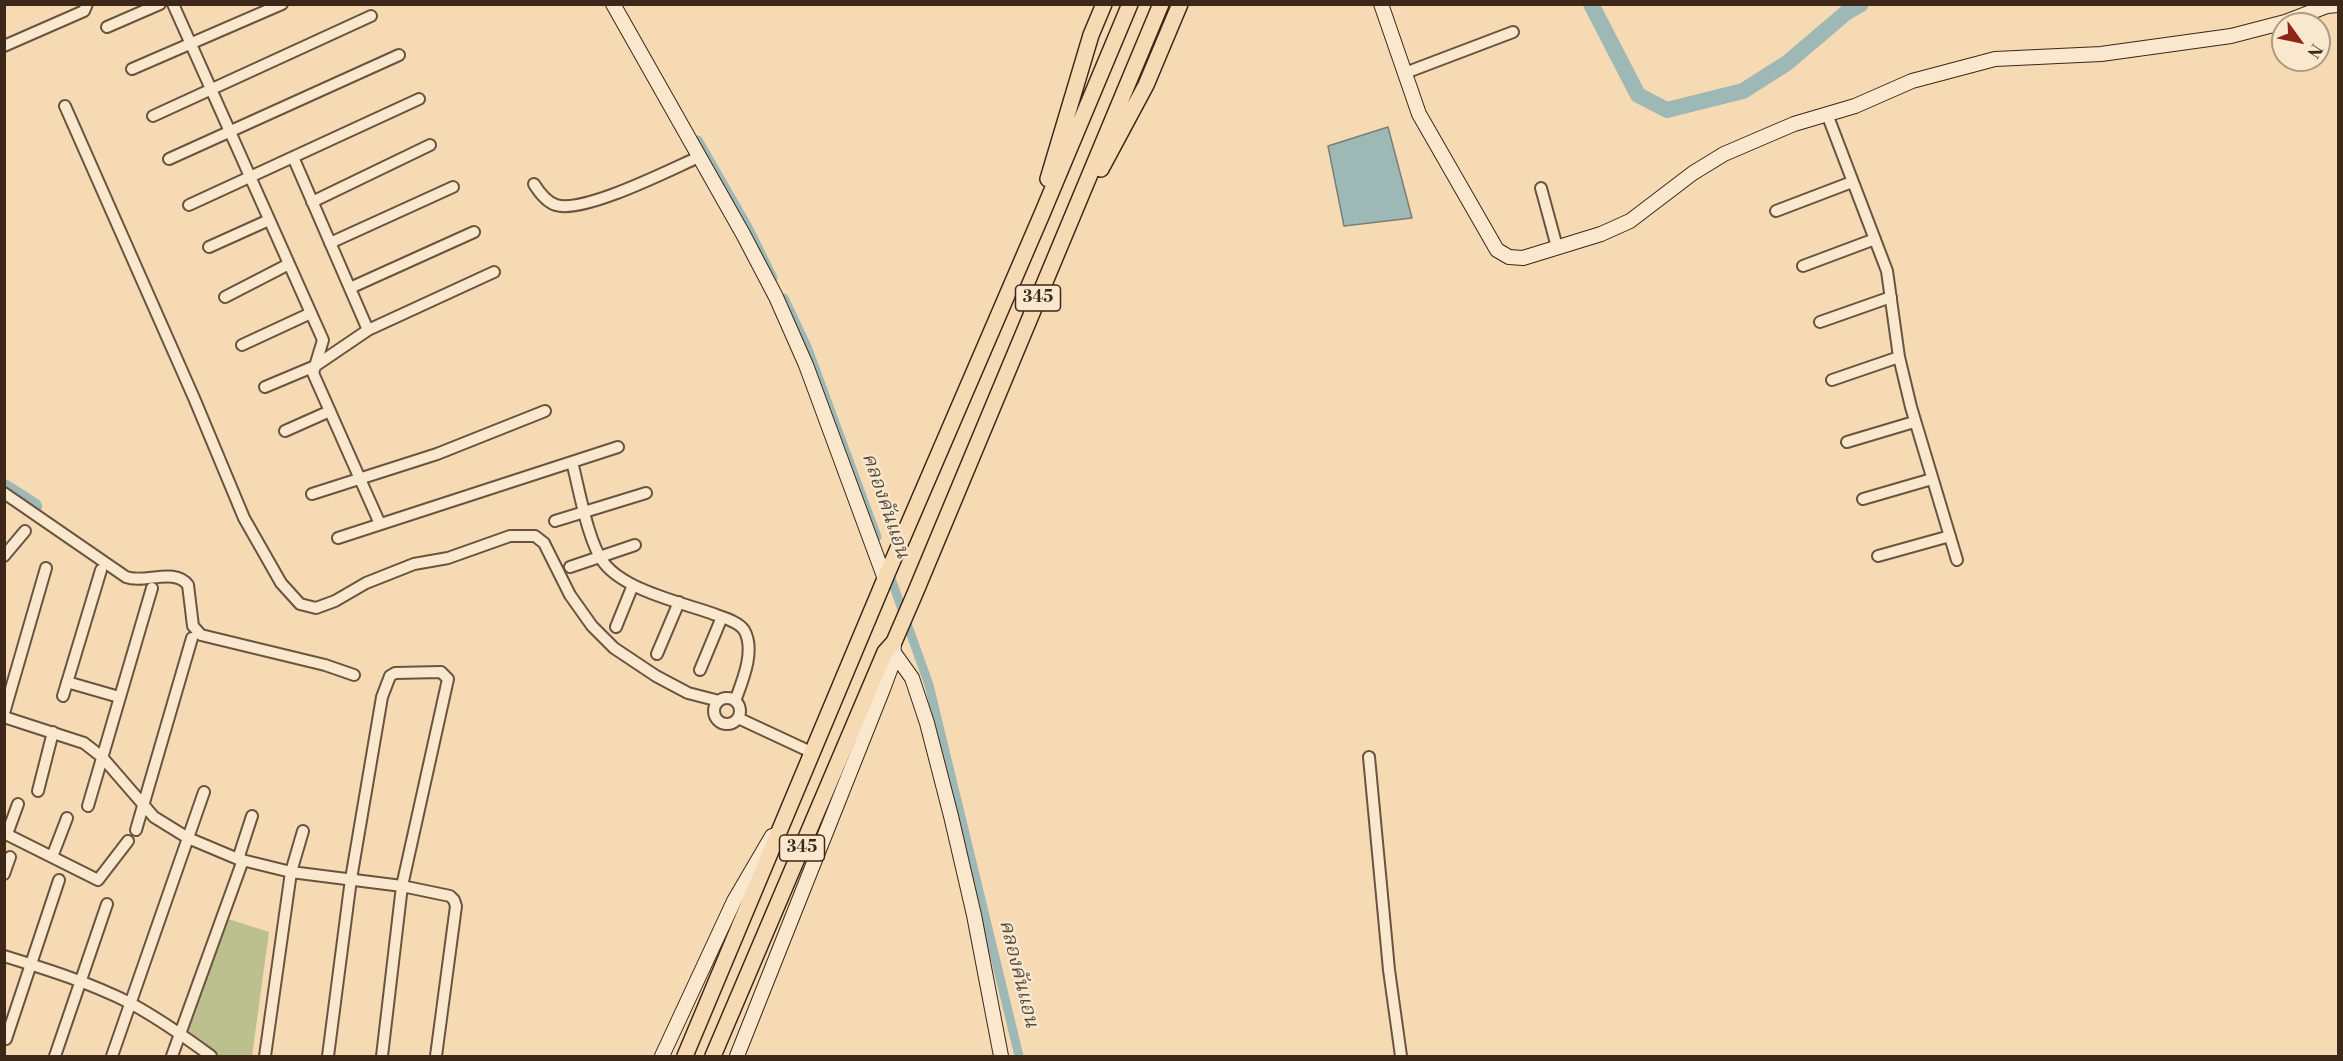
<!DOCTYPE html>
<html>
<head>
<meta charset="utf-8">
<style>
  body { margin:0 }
  #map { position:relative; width:2343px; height:1061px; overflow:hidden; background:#f6dab4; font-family:"Libre Bodoni",serif }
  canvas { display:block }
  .frame { position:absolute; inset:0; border:6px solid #3c2718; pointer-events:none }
  .north { position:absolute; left:2271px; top:12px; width:60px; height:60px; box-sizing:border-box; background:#f9e7ce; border:2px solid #ad9a85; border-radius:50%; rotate:123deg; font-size:16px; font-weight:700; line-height:24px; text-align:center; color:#3c2718 }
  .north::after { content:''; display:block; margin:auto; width:21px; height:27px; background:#8f2418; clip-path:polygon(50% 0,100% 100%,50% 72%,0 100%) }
</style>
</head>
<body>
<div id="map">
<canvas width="2343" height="1061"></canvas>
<div class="frame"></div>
<div class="north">N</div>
</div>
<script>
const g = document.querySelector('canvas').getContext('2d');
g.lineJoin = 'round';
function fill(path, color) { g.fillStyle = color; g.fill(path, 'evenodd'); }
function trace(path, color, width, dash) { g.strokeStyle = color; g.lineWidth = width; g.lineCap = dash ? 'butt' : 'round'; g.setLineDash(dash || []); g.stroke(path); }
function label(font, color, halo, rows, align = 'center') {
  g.font = font + ' "Libre Bodoni","Noto Serif Thai",serif'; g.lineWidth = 4.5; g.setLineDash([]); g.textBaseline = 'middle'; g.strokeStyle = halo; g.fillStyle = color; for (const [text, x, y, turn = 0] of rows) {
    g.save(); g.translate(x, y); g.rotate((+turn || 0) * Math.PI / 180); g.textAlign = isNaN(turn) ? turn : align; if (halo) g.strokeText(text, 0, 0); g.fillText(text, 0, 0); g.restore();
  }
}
fill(new Path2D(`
  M225,918l44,14 -17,124h-34l-32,-22z`), '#bbc08e');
const water = new Path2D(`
  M1388,127l24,91 -68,8 -16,-80z`);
fill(water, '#9eb9b5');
trace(water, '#777f76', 1.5);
trace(new Path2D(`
  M698,140l51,89 24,49
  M784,298l24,51 69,188
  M888,570l41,115 90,371`), '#9eb9b5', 9);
trace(new Path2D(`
  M1591,4l47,91 29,15 76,-19 44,-28 60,-51 14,-8
  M4,487l30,19`), '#9eb9b5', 16);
const street = new Path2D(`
  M173,4l150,336 -10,33 67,151
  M107,27l53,-23
  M4,46l80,-35 3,-7
  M132,69l150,-65
  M1405,73l108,-41
  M65,106l129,292 50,120 37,65 19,21 16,4 19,-7 31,-18 48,-19 34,-6 62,-22h25l9,7 26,52 22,31 22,22 42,28 32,17 31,8
  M1827,114l60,157 12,86 12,50 46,153
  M153,116l218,-100
  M293,157l75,173
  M169,159l230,-104
  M534,184c5,8 12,18 22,21 28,9 115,-36 143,-48
  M1541,188l16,59
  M312,202l118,-57
  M189,205l230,-106
  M1776,211l76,-29
  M330,243l123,-56
  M209,247l60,-27
  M1803,266l72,-27
  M350,288l124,-56
  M225,297l64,-33
  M1820,322l71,-25
  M242,345l69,-32
  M1832,380l67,-23
  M265,387l50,-21 53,-36 126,-58
  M285,431l45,-20
  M1847,442l67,-20
  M572,462c7,26 16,81 32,101 21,27 75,39 107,50 10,4 27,8 33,17 12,20 -2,52 -9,71
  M4,493l122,84c18,7 49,-10 62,8l5,41 8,9 124,30 29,10
  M312,494l125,-40 108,-43
  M1863,499l69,-20
  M555,521l91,-28
  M338,538l280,-91
  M4,556l21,-25
  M1878,556l72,-20
  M570,567l65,-22
  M616,627l17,-42
  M657,654l22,-52
  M700,670l22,-53
  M67,682l52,15
  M63,696l38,-126
  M714 711a13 13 0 1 1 26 0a13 13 0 1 1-26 0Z
  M4,713l42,-145
  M4,717l80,26 18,14 52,60 34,21 50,21 53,13 111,14 48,10 4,4 2,6 -20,150
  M738,718l75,35
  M1369,757l20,213 12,86
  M38,791l15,-59
  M88,806l64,-218
  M136,830l56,-192
  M4,833l94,47 30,-39
  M7,834l11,-30
  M52,857l15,-39
  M238,859l14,-43
  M4,874l6,-17
  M4,956c42,13 87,27 126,47 28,15 55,34 81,53
  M6,1039l53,-159
  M55,1056l52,-152
  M112,1056l92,-264
  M172,1056l71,-196
  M265,1056l26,-184 12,-41
  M328,1056l23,-177 31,-182 8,-21 5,-3 46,-1 7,7 -46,207 -20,170`);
const secondary = new Path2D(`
  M613,4l130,230 33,63 30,68 79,214
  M1381,4l38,110 78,136 12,7 14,1 78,-24 29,-13 63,-48 31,-19 70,-30 61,-18 57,-25 83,-22 106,-5 130,-18 54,-14 42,-16 11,-1
  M892,650l20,28 15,45 24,93 23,99 27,141
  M662,1056l72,-155 38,-65
  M737,1056l146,-367 10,-27 1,-20`);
const primary = new Path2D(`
  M1101,169l45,-84 34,-81
  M1048,179l43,-144 13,-31
  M685,1056l202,-482 155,-360 88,-210
  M713,1056l172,-404 9,-10 22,-51 245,-587`);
trace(street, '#6a543f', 14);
trace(secondary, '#3c2718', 16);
trace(primary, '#3c2718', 18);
trace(street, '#f9e7ce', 10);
trace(secondary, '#f9e7ce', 14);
trace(primary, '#f6dab4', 15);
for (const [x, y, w] of [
  [1038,298,45],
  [802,848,45]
]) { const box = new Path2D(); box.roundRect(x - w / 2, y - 13, w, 26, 4.5); g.fillStyle = '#f9e7ce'; g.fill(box); trace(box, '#3c2718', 1.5); }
label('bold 16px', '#3c2718', null, [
  ["345",1038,298],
  ["345",802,848]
]);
label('italic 20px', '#544c3f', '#f9e7ce', [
  ["คลองคันแอน",885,506,71],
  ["คลองคันแอน",1018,974,76]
]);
</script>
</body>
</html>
